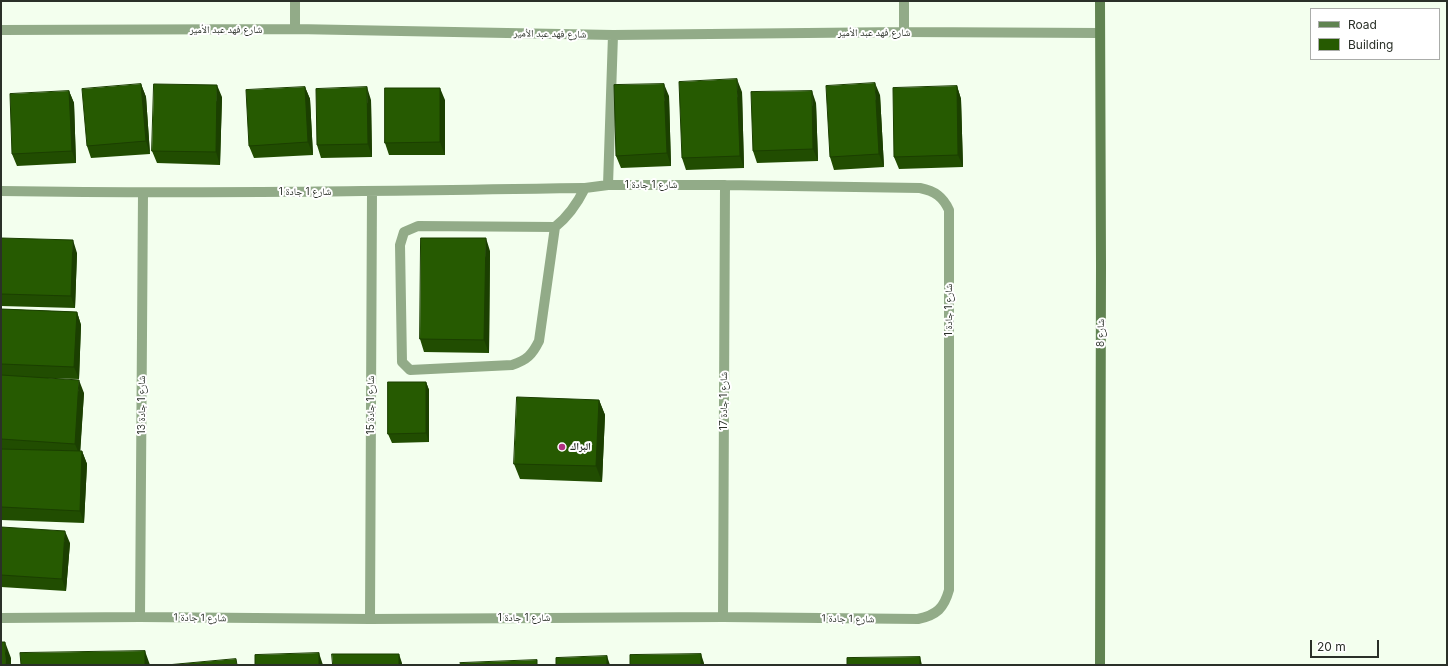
<!DOCTYPE html>
<html>
<head>
<meta charset="utf-8">
<style>
  body { margin:0 }
  #map { position:relative; width:1448px; height:666px; overflow:hidden; background:#f3ffee; font-family:Inter,sans-serif }
  canvas { display:block }
  .frame { position:absolute; inset:0; border:2px solid #2a3028; pointer-events:none }
  .legend { position:absolute; left:1310px; top:8px; width:130px; height:52px; box-sizing:border-box; background:#fff; border:1px solid #aaaca9; margin:0; padding:5px 7px; list-style:none; font-size:12px; color:#2a3028 }
  .legend li { display:flex; align-items:center; gap:8px; height:20px }
  .legend b { width:20px; border:1px solid #aaaca9 }
  .scale { position:absolute; left:1310px; top:640px; width:69px; height:18px; box-sizing:border-box; border:2px solid #2a3028; border-top:0; padding-left:5px; font-size:12px; line-height:14px; white-space:nowrap; color:#2a3028; -webkit-text-stroke:3px #fff; paint-order:stroke }
</style>
</head>
<body>
<div id="map">
<canvas width="1448" height="666"></canvas>
<div class="frame"></div>
<ul class="legend">
<li><b style="height:5px;background:#608351"></b>Road</li>
<li><b style="height:11px;background:#265a01"></b>Building</li>
</ul>
<div class="scale">20 m</div>
</div>
<script>
const g = document.querySelector('canvas').getContext('2d');
g.lineJoin = 'round';
function trace(path, color, width, dash) { g.strokeStyle = color; g.lineWidth = width; g.lineCap = dash ? 'butt' : 'round'; g.setLineDash(dash || []); g.stroke(path); }
function fill(path, color) { g.fillStyle = color; g.fill(path, 'evenodd'); }
function label(font, color, halo, rows, align = 'center') {
  g.font = font + ' Inter,"Noto Naskh Arabic",sans-serif'; g.lineWidth = 4; g.setLineDash([]); g.textBaseline = 'middle'; g.strokeStyle = halo; g.fillStyle = color; for (const [text, x, y, turn = 0] of rows) {
    g.save(); g.translate(x, y); g.rotate((+turn || 0) * Math.PI / 180); g.textAlign = isNaN(turn) ? turn : align; if (halo) g.strokeText(text, 0, 0); g.fillText(text, 0, 0); g.restore();
  }
}
trace(new Path2D(`
  M904,1v31
  M295,29v-28
  M1,30l294,-1 318,6 291,-3 196,1
  M608,185l5,-150
  M1,191c195,3 389,0 584,-3l23,-3h117l195,3c15,3 23,9 29,22v380c-5,18 -12,25 -31,29l-195,-2 -353,2 -230,-2 -139,1
  M555,227l-137,-1 -14,6 -4,13 2,117 8,8 102,-5c15,-5 20,-10 27,-24l16,-114c14,-11 22,-23 30,-39
  M140,617l3,-424
  M723,617l2,-432
  M370,619l2,-428`), '#92ab88', 10);
trace(new Path2D(`
  M1100,1l1,265 -1,399`), '#608351', 10);
fill(new Path2D(`
  M141,84l5,13 4,57 -59,4 -4,-12z
  M957,86l4,13 2,68 -64,2 -5,-12z
  M305,87l5,12 3,56 -59,3 -5,-12z
  M69,91l5,12 2,60 -59,3 -5,-12z
  M742,92l2,76 -58,2 -4,-12z
  M880,95l4,72 -50,3 -4,-13z
  M669,96l2,70 -50,2 -5,-12z
  M222,97l-2,68 -63,-2 -5,-12z
  M371,100l1,57 -51,1 -4,-13z
  M445,100v55h-56l-4,-12z
  M816,103l2,58 -61,2 -4,-12z
  M1,238l76,15 -2,55 -74,-2z
  M490,251l-1,102 -65,-1 -4,-13z
  M1,309l76,3 4,13 -2,54 -40,-1 45,15 -4,58h2l5,13 -3,59 -83,-3z
  M426,382l3,8v52l-37,1 -4,-9z
  M599,400l6,15 -3,67 -82,-3 -6,-15z
  M1,527l69,16 -4,48 -65,-4z`), '#214d01');
fill(new Path2D(`
  M737,79l5,13 2,76 -4,-12z
  M875,83l5,12 4,72 -5,-13z
  M141,84l5,13 4,57 -4,-13z
  M664,84l5,12 2,70 -4,-13z
  M217,85l5,12 -2,68 -4,-13z
  M957,86l4,13 2,68 -5,-12z
  M305,87l5,12 3,56 -5,-13z
  M367,87l4,13 1,57 -4,-13z
  M440,88l5,12v55l-5,-13z
  M69,91l5,12 2,60 -4,-12z
  M812,91l4,12 2,58 -5,-12z
  M486,238l4,13 -1,102 -5,-13z
  M73,240l4,13 -2,55 -4,-12z
  M77,312l4,13 -2,54 -5,-12z
  M79,380l5,13 -4,63 -5,-12z
  M426,382l3,8v52l-3,-9z
  M599,400l6,15 -3,67 -6,-16z
  M82,451l5,13 -3,59 -4,-12z
  M65,531l5,12 -4,48 -4,-12z
  M5,642l6,16v7h-5z
  M145,651l5,14h-5z
  M319,653l4,12h-4z
  M399,654l3,9v2h-3z
  M701,654l3,9v2h-3z
  M607,656l3,9h-3z
  M920,657l2,8h-2z`), '#1b3f01');
const building = new Path2D(`
  M737,79l3,77 -58,2 -3,-76z
  M875,83l4,71 -49,3 -4,-71z
  M141,84l5,57 -59,5 -5,-57z
  M154,84l63,1 -1,67 -64,-1z
  M664,84l3,69 -51,3 -2,-71z
  M957,86l1,69 -64,2 -1,-69z
  M305,87l3,55 -59,4 -3,-56z
  M367,87l1,57 -51,1 -1,-56z
  M385,88h55v54l-55,1z
  M69,91l3,60 -60,3 -2,-60z
  M812,91l1,58 -60,2 -2,-59z
  M1,238l72,2 -2,56 -70,-2z
  M421,238h65l-2,102 -64,-1z
  M1,309l76,3 -3,55 -73,-3z
  M1,375l78,5 -4,64 -74,-5z
  M388,382h38v51l-38,1z
  M517,397l82,3 -3,66 -82,-2z
  M1,449l81,2 -2,60 -79,-4z
  M1,527l64,4 -3,48 -61,-4z
  M1,642h4l1,23h-5z
  M145,651v14h-124l-1,-12z
  M319,653v12h-64v-10z
  M332,654h67v11h-66z
  M701,654v11h-71v-10z
  M607,656v9h-51v-7z
  M920,657v8h-73v-7z
  M236,659l1,6h-70z
  M537,660v5h-76l-1,-2z`);
fill(building, '#265a01');
trace(building, '#1b3f01', 1);
for (const [x, y, r, color] of [
  [562,447,4,"#b03180"]
]) { const dot = new Path2D(); dot.arc(x, y, r, 0, 2 * Math.PI); g.fillStyle = color; g.fill(dot); trace(dot, '#fff', 1.5); }
label('10px', '#2a3028', '#fff', [
  ["شارع فهد عبد الأمير",226,30],
  ["شارع فهد عبد الأمير",874,33],
  ["شارع فهد عبد الأمير",550,34,1],
  ["شارع 1 جادة 1",651,185],
  ["شارع 1 جادة 1",305,192],
  ["شارع 1 جادة 1",949,310,-90],
  ["شارع 8",1101,333,-90],
  ["شارع 1 جادة 17",724,401,-90],
  ["شارع 1 جادة 13",142,405,-90],
  ["شارع 1 جادة 15",371,405,-90],
  ["شارع 1 جادة 1",200,618,1],
  ["شارع 1 جادة 1",524,618],
  ["شارع 1 جادة 1",848,619,1]
]);
label('bold 10px', '#2a3028', '#fff', [
  ["البراك",570,447]
], 'left');
</script>
</body>
</html>
